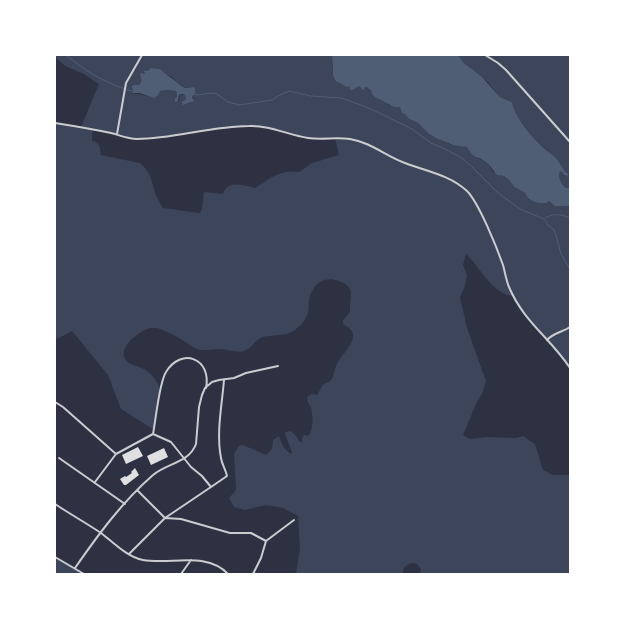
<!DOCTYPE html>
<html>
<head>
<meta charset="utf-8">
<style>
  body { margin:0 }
  #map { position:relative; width:625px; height:629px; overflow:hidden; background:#2d3142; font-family:Jost,sans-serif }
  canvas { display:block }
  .frame { position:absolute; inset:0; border:56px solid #fff; pointer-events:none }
</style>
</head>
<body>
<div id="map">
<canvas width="625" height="629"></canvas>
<div class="frame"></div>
</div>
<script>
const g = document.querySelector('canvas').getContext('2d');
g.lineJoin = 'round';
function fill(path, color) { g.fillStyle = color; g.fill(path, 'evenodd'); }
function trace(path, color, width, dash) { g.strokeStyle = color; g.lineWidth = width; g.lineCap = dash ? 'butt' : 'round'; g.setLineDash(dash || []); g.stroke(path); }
fill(new Path2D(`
  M55,55h277c0,9 -1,20 4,27 5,0 7,5 14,4l1,3 8,-3 6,3 1,-2 5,3 1,4 17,11 11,2 9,12 9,4 11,11 20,10 19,3 11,12 7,2 7,11 9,4h2l5,4 5,7 11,6 5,7 8,3h9l2,-2 11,4 10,1v162l-5,-8 -37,-41 -15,-23c-20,-1 -33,-29 -47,-42l-3,11 4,10 -2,11 -5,11 7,31 19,53 -4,13 -5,8 -14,33 7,4 17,-2 29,1 7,-2 12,8 8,26 10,5h17v99h-150l1,-5 -4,-5 -6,-1 -7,4 -2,7h-104l-2,-1 4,-25 -2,-32 -15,-8 -17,-3 -21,5 -11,-3 -5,-9 7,-8 -2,-36 5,-8 4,-1 23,10 6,-6 1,-9 6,-4c3,8 5,15 13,18 -1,-8 -6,-14 -7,-22l6,-1 6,6 2,4 3,1v-4l2,-3 4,1c6,-6 5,-20 3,-28 -2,-4 -4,-6 -4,-11l5,-3 5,1c2,-3 4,-7 6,-10 2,-2 5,-2 7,-4 4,-4 4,-10 6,-15 5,-13 31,-31 7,-42v-4l7,-8c-1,-14 7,-25 -11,-31 -16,-6 -27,4 -30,19 -1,4 0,8 -1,12 -1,7 -7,13 -13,18 -10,7 -21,4 -32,7 -7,2 -9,8 -15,12 -9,6 -20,0 -29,0 -7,0 -13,2 -19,1 -5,-1 -9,-5 -13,-7 -5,-4 -26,-15 -31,-15 -7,-1 -15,4 -20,8 -6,4 -10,8 -12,15 -2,13 11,14 20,18 7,4 14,12 16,20 1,7 -5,33 -6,41l-33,-21 -13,-34 -36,-44 -15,8 -2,-4v-212l26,4 18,-43 -15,-10 -19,-8 -10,-9zM151,68l9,1c4,4 5,5 10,7 8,5 9,12 21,12l2,10 1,1 -7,5 -4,-3 3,-2 -1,-4h-5l-1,6 -4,-2 2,-3 -1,-5 -9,-1 -7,1c-6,12 -17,1 -26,3l-1,-3c2,-6 6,-5 8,-8l1,-4 -2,-5 3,-1 2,2 2,-4zM259,126l49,12h27l4,17 -27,8 -13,9c-20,-3 -29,7 -44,16 -10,-2 -28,-9 -32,6l-19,-2 -2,16 -2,5 -37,-5c-3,-5 -6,-10 -8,-15 -3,-12 -5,-22 -15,-30l-39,-8c-1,-7 -1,-13 -9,-14v-12l42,10 33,-3 66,-9z
  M458,55h112v133h-4l-7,-8v-9h2l3,4 4,1v-2c-6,-5 -7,-11 -12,-16 -2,-1 -4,-3 -6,-5 -15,-13 -33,-32 -38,-51l-12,-5 -12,-15 -24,-19z
  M55,557l29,17h-29z`), '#3c4559');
fill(new Path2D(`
  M332,55h126l6,8 18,14 18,20 12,5c4,18 24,40 38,51 2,2 4,3 6,5 5,5 6,11 12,16v2l-4,-1 -3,-4 -2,2c0,7 2,10 7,15h4v18h-15l-6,-5 -2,2h-9l-6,-2 -4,-3 -3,-5 -11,-6 -5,-7 -5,-4 -7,-1c-4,-4 -6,-9 -11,-13 -8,-6 -13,-3 -19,-15l-14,-2 -15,-6 -9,-5 -11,-11 -9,-4 -4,-5 -3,-1 -2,-6h-6l-19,-10 -3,-3 -1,-4 -5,-3 -3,3 -4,-4 -7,4h-2v-3c-7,0 -9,-5 -14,-5l-3,-6z
  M151,68l9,1c4,4 6,5 10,8 9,5 11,14 23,10l2,1v5l-3,4 2,4 -11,4 -1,-3 4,-3 -1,-4 -3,-1 -3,1 -1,6 -3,1v-3l2,-3 -1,-5 -8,-1 -8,1 -2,4 -4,3 -14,-5h-7l-1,-7 2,-1h5c4,-4 2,-7 1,-11l2,-1 3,1 -1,-3h3z`), '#4f5d75');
trace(new Path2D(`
  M66,55c20,17 41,29 66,36
  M194,94l3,1 15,-2 5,1 11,8 11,3 33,-5 6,-4 11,-5 22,5 30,2 9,3 23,9 39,19 19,14 14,6 17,9 10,9 26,26 22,16 24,10 4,6 6,5 2,5 5,19 9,15
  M545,218c9,-5 16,-4 25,0`), '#4f5d75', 1);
fill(new Path2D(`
  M138,447l5,9 -17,8 -4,-9z
  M164,448l4,9 -17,8 -4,-9z
  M135,468l4,7 -13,10h-2l-4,-6 5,-3 1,1 6,-4 -1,-1z`), '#e0e0e3');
trace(new Path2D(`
  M485,55l13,8 8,7 64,72
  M117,134l9,-51 16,-28
  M547,340c6,-7 16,-8 23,-13
  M55,400v11
  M55,402l8,5 53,47
  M153,434c3,-15 6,-51 13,-62 15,-25 46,-14 40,16
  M59,458l66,46
  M95,482l21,-28 37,-20
  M211,487l16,-11c-1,-6 -5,-11 -6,-18 -5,-25 1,-53 3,-78
  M137,490l28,28 16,1 49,14h21l15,8
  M55,504c15,10 31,19 46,29 12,9 26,24 42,27 28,5 63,-9 85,14
  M129,554l36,-36 46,-31 -9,-11 -11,-9 -20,-25 -18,-8
  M55,557l29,17
  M75,568c23,-33 47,-66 78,-93 14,-12 36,-12 43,-31l3,-37 3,-12 3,-7 7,-6 7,-2 15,-2 12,-5 32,-7
  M181,574l10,-14
  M253,574l8,-16 5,-17 28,-21`), '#caccd0', 2);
trace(new Path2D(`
  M55,123c19,3 37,6 56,10 8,2 17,6 26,6 37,0 74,-13 112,-13 21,-1 39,9 59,12 14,2 28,-1 42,1 20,3 36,17 55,24 21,8 45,12 62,28 12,12 30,57 36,74 2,7 3,15 6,22 14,34 42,52 61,81`), '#caccd0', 2);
</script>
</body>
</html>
